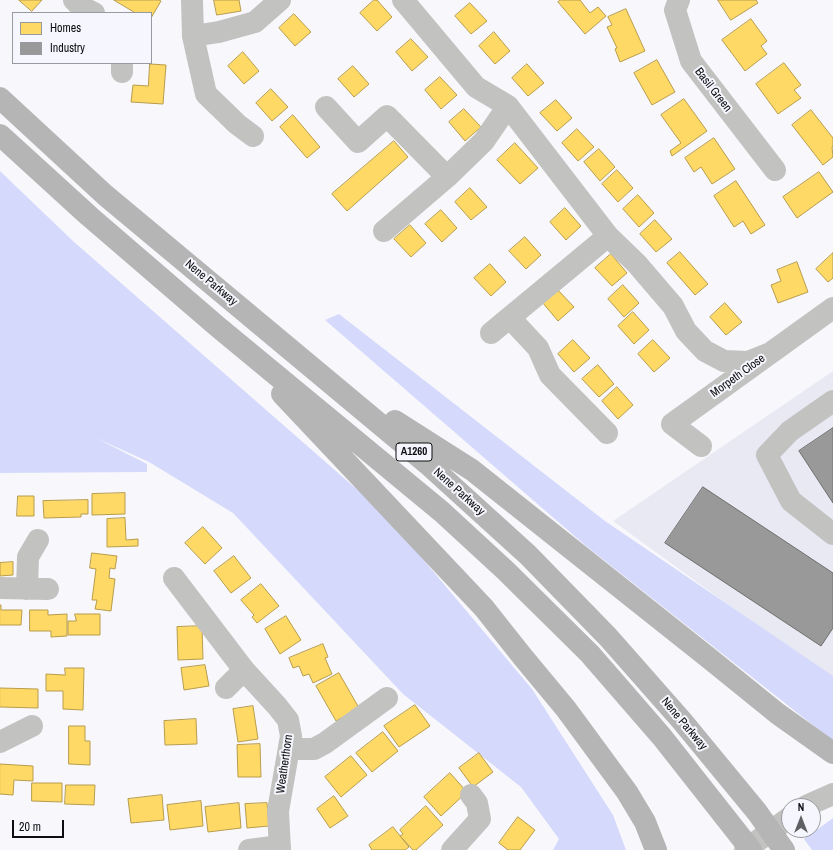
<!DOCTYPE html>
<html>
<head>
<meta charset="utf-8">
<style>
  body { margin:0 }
  #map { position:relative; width:833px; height:850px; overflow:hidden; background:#f8f8fc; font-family:"Archivo Narrow",sans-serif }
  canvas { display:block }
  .legend { position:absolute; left:12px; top:12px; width:140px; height:52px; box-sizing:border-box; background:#f6f7fe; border:1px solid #999a9f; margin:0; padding:5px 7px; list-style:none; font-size:12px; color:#0e0e11 }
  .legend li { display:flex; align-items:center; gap:8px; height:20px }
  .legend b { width:20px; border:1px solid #999a9f }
  .north { position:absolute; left:781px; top:798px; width:40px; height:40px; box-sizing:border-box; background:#f6f7fe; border:1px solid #999a9f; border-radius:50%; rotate:0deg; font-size:11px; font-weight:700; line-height:16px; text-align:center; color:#0e0e11 }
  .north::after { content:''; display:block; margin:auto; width:14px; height:18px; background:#606063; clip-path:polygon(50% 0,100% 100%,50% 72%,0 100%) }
  .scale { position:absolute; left:12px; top:820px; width:52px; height:18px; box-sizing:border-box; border:2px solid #0e0e11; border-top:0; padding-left:5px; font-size:12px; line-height:14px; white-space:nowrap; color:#0e0e11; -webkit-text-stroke:3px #f6f7fe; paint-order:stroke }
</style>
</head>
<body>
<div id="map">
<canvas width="833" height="850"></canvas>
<ul class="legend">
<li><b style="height:11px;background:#ffd966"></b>Homes</li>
<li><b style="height:11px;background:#999"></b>Industry</li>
</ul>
<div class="north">N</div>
<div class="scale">20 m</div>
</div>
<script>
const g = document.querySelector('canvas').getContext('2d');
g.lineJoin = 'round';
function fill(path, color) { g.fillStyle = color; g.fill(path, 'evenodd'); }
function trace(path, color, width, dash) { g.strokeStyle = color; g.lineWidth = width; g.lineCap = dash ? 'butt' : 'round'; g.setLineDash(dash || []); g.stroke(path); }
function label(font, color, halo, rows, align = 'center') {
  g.font = font + ' "Archivo Narrow",sans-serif'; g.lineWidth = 4; g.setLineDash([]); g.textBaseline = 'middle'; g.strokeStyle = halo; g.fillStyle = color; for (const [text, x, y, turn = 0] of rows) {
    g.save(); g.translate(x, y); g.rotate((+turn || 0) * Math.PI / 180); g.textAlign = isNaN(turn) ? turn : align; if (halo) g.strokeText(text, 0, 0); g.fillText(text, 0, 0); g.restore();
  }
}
fill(new Path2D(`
  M833,371v310l-220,-160z`), '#e8e9f3');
fill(new Path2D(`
  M0,171l73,70 312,273 147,175 81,126 13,35h-73l6,-11 -38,-52 -118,-93 -170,-181 -84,-51 -53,-24 51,26v8l-147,1z
  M339,314l266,207 228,155v65l-247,-195 -261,-226z
  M833,818v32h-21l-8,-11z`), '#d5dafc');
const homes = new Path2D(`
  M19,0h23l-10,11z
  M114,0h45l2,1 -10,17v-5h-15z
  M214,0h25l2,11 -24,4z
  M374,0h3l15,17 -15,14 -17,-18z
  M561,0h19l10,13 8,-6 8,9 -21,18 -27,-32z
  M718,0h38l2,3 -27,17z
  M470,3l17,18 -16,13 -16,-18z
  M626,9l19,42 -25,11 -5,-13 2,-1 -10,-21 5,-2 -4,-8z
  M294,14l17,18 -16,14 -16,-18z
  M751,19l16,22 -6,5 6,8 -22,17 -23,-31z
  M494,32l16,19 -15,13 -16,-18z
  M411,39l17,18 -16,14 -16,-19z
  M243,52l16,19 -15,13 -16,-18z
  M657,60l18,32 -23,13 -18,-32z
  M784,63l17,22 -7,5 7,8 -23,16 -22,-30z
  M150,64l16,1 -3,39 -32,-2 2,-17 15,1z
  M527,64l17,19 -16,13 -16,-18z
  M353,66l16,18 -15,13 -16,-18z
  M440,77l17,18 -16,14 -16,-19z
  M271,89l17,18 -16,14 -16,-18z
  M684,99l23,32 -35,25 -2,-5 11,-8 -20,-28z
  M556,100l16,18 -15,13 -17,-18z
  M464,109l17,18 -16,14 -16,-19z
  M811,110l22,28v8l-1,1 1,10 -10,8 -31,-40z
  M293,115l27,32 -13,11 -27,-31z
  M577,129l17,18 -16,14 -16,-18z
  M714,138l21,31 -23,15 -11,-17 -7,5 -9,-14z
  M394,141l14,16 -61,54 -15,-17z
  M515,143l23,25 -18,16 -23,-24z
  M599,149l16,18 -15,14 -16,-19z
  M617,170l16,18 -15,14 -16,-18z
  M819,172l14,20 -36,26 -14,-21z
  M736,181l29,44 -14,9 -8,-13 -9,6 -20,-31z
  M470,188l17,19 -16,13 -16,-18z
  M638,195l16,18 -15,14 -16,-18z
  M565,208l16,18 -15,14 -16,-18z
  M441,210l16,18 -15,14 -17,-18z
  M655,220l17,19 -16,13 -16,-18z
  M410,225l16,18 -15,14 -17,-18z
  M525,237l16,18 -15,14 -17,-18z
  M680,252l28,32 -13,11 -28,-32z
  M833,253v25l-5,4 -12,-13z
  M611,254l16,19 -15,13 -17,-18z
  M797,262l11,30 -30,11 -7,-18 10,-4 -4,-11z
  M490,264l16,18 -15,14 -17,-18z
  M623,285l16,18 -15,14 -16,-18z
  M557,289l17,18 -16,14 -16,-19z
  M725,303l17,19 -16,13 -16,-18z
  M633,312l16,18 -15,14 -16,-18z
  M573,340l17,18 -16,14 -16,-18z
  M653,340l17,18 -16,14 -16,-18z
  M598,365l16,19 -15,13 -17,-18z
  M617,387l16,18 -15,14 -16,-18z
  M125,493v21l-33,1v-21z
  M18,496h16v20h-17z
  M88,500v14h-7v3l-37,1 -1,-17z
  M125,518l1,22 12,-1v7l-31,1v-28z
  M203,527l19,21 -17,16 -20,-21z
  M92,553l25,3 -2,13 -5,-1 -1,10 6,1 -4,32 -16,-2 2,-9h-5l4,-31 -6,-1z
  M234,556l17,22 -20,15 -17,-22z
  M13,562v13l-13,1v-13z
  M261,584l18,22 -22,17 -5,-6 2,-2 -13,-15z
  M0,605h1v5h21l-1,15h-21z
  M30,610h18v5l19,-1v22l-16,1v-6h-21z
  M75,614h25v21h-32v-14h8z
  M286,616l15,24 -21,14 -15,-25z
  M202,626l1,33 -25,1 -1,-33z
  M323,644l5,13 -3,1 7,16 -19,9 -4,-9 -6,2 -4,-10 -6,2 -4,-10z
  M205,665l4,21 -25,4 -3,-22z
  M65,668h19l-1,42 -20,-1v-18h-17v-17l19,1z
  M339,673l20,35 -23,13 -20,-35z
  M0,688l38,1v19l-38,-1z
  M415,705l15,21 -31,21 -15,-21z
  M253,706l5,33 -20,3 -5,-33z
  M196,719l1,25 -32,1 -1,-24z
  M69,726h16v15h5v24l-21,-1z
  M383,732l15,19 -26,21 -16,-19z
  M260,744l1,33h-23l-1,-32z
  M479,753l14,19 -20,15 -14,-19z
  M351,756l16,19 -26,22 -16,-20z
  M0,764l33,2v15l-19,-1 -1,15 -13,-1z
  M450,773l17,19 -26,24 -17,-19z
  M32,783h30v19l-30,-1z
  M66,785h29l-1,20 -29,-1z
  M162,795l2,25 -33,3 -3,-24z
  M334,796l14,20 -18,12 -13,-19z
  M201,801l2,25 -33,4 -3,-25z
  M239,803l2,25 -33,4 -3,-25z
  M267,803l2,23 -22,2 -2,-24z
  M426,806l17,19 -27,25h-3l-13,-14 3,-2 -3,-4z
  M518,817l17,13 -15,20h-12l-9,-7z
  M393,827l16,20 -4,3h-33l-3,-5z`);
fill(homes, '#ffd966');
trace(homes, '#b79c4c', 1);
const industry = new Path2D(`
  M833,428v75l-34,-52z
  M703,487l130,86v55l-12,18 -156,-103z`);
fill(industry, '#999');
trace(industry, '#6f6f70', 1);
trace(new Path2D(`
  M74,0l6,6 14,7
  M192,0l1,36 26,-4 36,-10 25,-22
  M403,0l73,87 32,19 100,130 29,28 36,42 13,25 19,20 19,10 24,1 20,-8
  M679,0l-4,10 16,51 84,109
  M193,36l13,58 31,30 16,12
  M122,72v-9
  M326,107l32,35 29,-26 60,61
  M384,231l63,-54 37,-36 24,-35
  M510,318l28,30 12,27 57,58
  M491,333l117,-97
  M833,401l-43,30 -23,24 24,46 42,33
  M701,446l-29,-22 161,-116
  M174,578l70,92 33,36 11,14 3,16 -13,75 2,39
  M0,588l48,1
  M27,589l1,-32 10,-17
  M226,688l18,-18
  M0,742l32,-16
  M289,749h25l11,-6 62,-45
  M806,806l27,-12
  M249,850l31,-4
  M452,850l28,-31 -3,-16 -6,-8
  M745,850l44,-32`), '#c2c2c1', 22);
trace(new Path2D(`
  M0,98l105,97 325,271 98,89 80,82 74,84 75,91 27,38
  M0,135l89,81 129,111 224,185 64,59 84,83 72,83 89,113
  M282,394l202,214 38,48 44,53 61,83 18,30 11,28
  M395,421l77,49 238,189 68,55 55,39`), '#b6b5b5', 22);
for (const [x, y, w] of [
  [414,452,36]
]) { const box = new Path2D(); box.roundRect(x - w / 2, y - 9, w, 18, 3); g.fillStyle = '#f6f7fe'; g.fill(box); trace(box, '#0e0e11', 1); }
label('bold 11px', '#0e0e11', null, [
  ["A1260",414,452]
]);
label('12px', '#0e0e11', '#f6f7fe', [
  ["Basil Green",713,90,52],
  ["Nene Parkway",211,283,40],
  ["Morpeth Close",738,376,-36],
  ["Nene Parkway",459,492,42],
  ["Nene Parkway",684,724,50],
  ["Weatherthorn",285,764,-82]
]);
</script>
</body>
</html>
